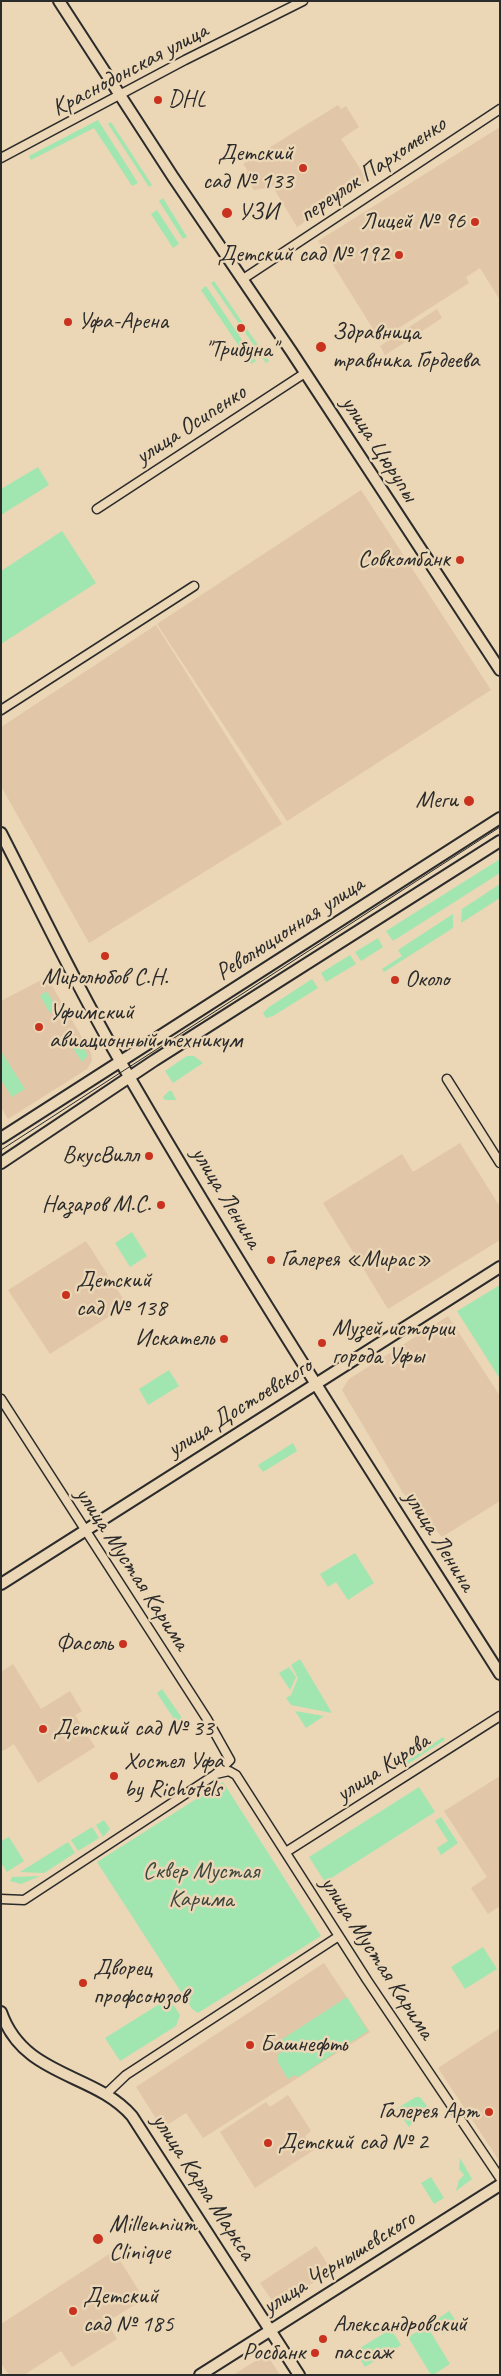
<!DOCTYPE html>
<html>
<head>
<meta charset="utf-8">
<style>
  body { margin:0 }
  #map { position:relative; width:501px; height:2376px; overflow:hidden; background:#ebd6b5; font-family:Caveat,sans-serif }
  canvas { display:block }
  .frame { position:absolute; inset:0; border:2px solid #2b2b2b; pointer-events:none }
</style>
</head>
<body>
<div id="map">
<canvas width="501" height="2376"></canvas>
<div class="frame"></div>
</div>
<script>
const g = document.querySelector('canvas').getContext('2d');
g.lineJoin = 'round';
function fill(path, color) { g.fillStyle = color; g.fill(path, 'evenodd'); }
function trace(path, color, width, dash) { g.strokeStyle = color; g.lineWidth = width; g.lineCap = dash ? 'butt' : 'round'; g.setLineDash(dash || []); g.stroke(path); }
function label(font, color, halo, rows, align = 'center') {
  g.font = font + ' Caveat,sans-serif'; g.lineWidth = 5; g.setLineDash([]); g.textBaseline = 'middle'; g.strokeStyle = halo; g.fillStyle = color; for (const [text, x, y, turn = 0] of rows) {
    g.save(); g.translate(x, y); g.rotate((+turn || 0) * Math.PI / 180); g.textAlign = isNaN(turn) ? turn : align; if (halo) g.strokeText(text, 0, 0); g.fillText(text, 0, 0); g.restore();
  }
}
fill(new Path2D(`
  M338,105l3,4 5,-3 13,21 -18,12 27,42 -71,46 -24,-40 -19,3 -10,-16 4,-3 -5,-7z
  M500,127v173l-20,-32 -14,9 3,6 -89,57 -62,-99z
  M437,309l5,9 -57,37 -5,-9z
  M361,490l130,200 -204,131 -130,-197z
  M156,625l126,199 -193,119 -88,-157v-59z
  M47,977l44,76 1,8 -5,8 -79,50 -7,-12v-106z
  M460,1143l40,64v33l-112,69 -65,-106 79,-49 11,18z
  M86,1241l41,64 -77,49 -42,-64z
  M448,1316l52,80v105l-58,36 -39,-44 -61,-103 7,-11z
  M13,1664l28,45 29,-18 12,20 -7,4 20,32 -57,36 -24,-39 -11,7 -2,-2v-77z
  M500,1776v130l-12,8 -17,-26 16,-11 -43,-66z
  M324,1963l46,69 -167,106 -17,-25 -24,15 -26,-41z
  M500,2028v134l-62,-94z
  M288,2095l23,36 -6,5 9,14 -59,38 -35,-56 46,-30 4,5z
  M316,2246l16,25 -56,35 -16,-23z
  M114,2251l30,48 -37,23 10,17 -45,28 -11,-16 -37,24h-15l-8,-12v-39z
  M267,2355l13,20h-47l32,-20z`), '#e1c6a7');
fill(new Path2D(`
  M98,120l40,63 -6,3 -38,-58 -63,32 -2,-4z
  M111,122l41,63 -3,2 -41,-63z
  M163,198l24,39 -4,2 -24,-38z
  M157,210l22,34 -6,4 -22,-34z
  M214,281l55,80 -3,2 -55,-80z
  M206,286l50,75 -5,3 -50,-74z
  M38,467l11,18 -48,30v-26z
  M62,531l34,52 -95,61v-73z
  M500,859v14l-107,68 -7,-10z
  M500,884v14l-39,25 1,-14z
  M453,914v14l-69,44 -2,-3 20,-13 -4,-6z
  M378,938l5,9 -22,14 -6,-9z
  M350,955l6,9 -30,18 -5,-9z
  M312,979l6,9 -45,28 -7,2 -3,-5 6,-6z
  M45,992l3,1 9,15 -7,5 -10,-17z
  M79,1041l9,14 -6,7 -11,-17z
  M1,1051l24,38 -13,8 -11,-17z
  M187,1056h7l9,7 -30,20 -8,-12z
  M169,1091h3l4,9h-11l-2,-3z
  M132,1232l15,24 -17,11 -15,-24z
  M500,1285v94l-43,-68z
  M169,1370l10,16 -31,19 -9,-16z
  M293,1443l4,8 -34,21 -5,-7z
  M355,1553l19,30 -26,17 -12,-18 -8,5 -8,-13z
  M300,1659l32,54 -41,-8 -5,-7 5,-3 7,-17 -7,-13z
  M289,1667l7,10 -6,13 -11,-17z
  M162,1689l20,29 -6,4 -19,-29z
  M295,1711l29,5 -18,12z
  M443,1737l2,3 -42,27 -1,-3z
  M223,1782l98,154 -123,77 -6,-4 -95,-147z
  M419,1787l16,25 -110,70 -16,-25z
  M441,1817l17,26 -17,12 -4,-7 11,-7 -13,-20z
  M104,1820l6,9 -7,8 -7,-12z
  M92,1827l7,11 -21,13 -7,-11z
  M9,1837l15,24 -17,11 -6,-9v-22z
  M68,1842l7,11 -31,20 -24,-1z
  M40,1876l-19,8 -11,-3 2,-4z
  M483,1947l14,22 -32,20 -14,-22z
  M347,1997l21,34 -70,46 -3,-2 -7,4 -11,-18v-6l10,-7 -6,-8z
  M169,1998l11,17 -4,11 -56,35 -15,-23z
  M416,2097h4l7,9 -18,21 -13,-18z
  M460,2158l12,21 -16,12 3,-11 5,-5 -5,-6z
  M431,2177l13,21 -10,6 -13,-21z
  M449,2311l9,13 -15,10 -8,-13z
  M427,2326l23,38 -17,11h-2l-23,-38z
  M391,2329l10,16 -36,22 -10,-16z`), '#a1e6b1');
const street = new Path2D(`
  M1,158l184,-98 118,-59
  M243,279l257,-170
  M97,509l208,-136
  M1,710l193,-124
  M447,1079l53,84
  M1,1399l206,320 23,41 -14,14 -192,126 -23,-1
  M216,1774l13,-3 7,4 131,205 133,198
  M286,1852l214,-136
  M106,2094l20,-19 213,-139`);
const secondary = new Path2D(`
  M59,1l114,176 118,174 209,319
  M1,833c37,72 71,144 111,214 122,213 256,419 388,627
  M1,1138l499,-320
  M1,1163l154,-103 345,-219
  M1,1584l499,-317
  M1,2012c23,66 93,60 131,104l167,259
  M200,2375l300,-190`);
trace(street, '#2b2b2b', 11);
trace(secondary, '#2b2b2b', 14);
trace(street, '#ebd6b5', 8);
trace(secondary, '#ebd6b5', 10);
trace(new Path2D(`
  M1,1150l499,-323`), '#2b2b2b', 1);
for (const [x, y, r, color] of [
  [158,100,5,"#c8321e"],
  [303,168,5,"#c8321e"],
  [227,213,6,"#c8321e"],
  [475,222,5,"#c8321e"],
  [399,255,5,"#c8321e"],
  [68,322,5,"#c8321e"],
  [241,328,5,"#c8321e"],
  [321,347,6,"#c8321e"],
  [460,560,5,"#c8321e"],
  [469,801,6,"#c8321e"],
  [105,956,5,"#c8321e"],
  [395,980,5,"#c8321e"],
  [39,1027,5,"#c8321e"],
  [149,1156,5,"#c8321e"],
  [161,1205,5,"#c8321e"],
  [271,1260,5,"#c8321e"],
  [66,1295,5,"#c8321e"],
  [224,1339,5,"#c8321e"],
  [322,1343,5,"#c8321e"],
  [123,1644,5,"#c8321e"],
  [43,1729,5,"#c8321e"],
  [114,1776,5,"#c8321e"],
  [83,1983,5,"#c8321e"],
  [250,2045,5,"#c8321e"],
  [489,2112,5,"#c8321e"],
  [268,2143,5,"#c8321e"],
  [98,2239,6,"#c8321e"],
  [73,2311,5,"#c8321e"],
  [323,2339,5,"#c8321e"],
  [315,2353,5,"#c8321e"]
]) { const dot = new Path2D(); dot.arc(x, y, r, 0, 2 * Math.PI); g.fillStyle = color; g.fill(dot); trace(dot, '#ebd6b5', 2); }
label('24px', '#2b2b2b', '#ebd6b5', [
  ["Краснодонская улица",130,70,-28],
  ["переулок Пархоменко",373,170,-34],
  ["улица Осипенко",191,425,-33],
  ["улица Цюрупы",379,449,57],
  ["Революционная улица",290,929,-33],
  ["улица Ленина",226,1198,59],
  ["улица Достоевского",240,1408,-32],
  ["улица Ленина",439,1541,58],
  ["улица Мустая Карима",132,1569,57],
  ["улица Кирова",383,1768,-33],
  ["улица Мустая Карима",377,1958,57],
  ["улица Карла Маркса",203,2187,57],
  ["улица Чернышевского",339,2263,-32]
]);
label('24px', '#2b2b2b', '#ebd6b5', [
  ["DHL",168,100],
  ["Детский",293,154,"right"],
  ["сад № 133",293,182,"right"],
  ["УЗИ",238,213],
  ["Лицей № 96",465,222,"right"],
  ["Детский сад № 192",389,255,"right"],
  ["Уфа-Арена",78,322],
  ["Здравница",332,333],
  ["травника Гордеева",332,361],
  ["\"Трибуна\"",241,350,"center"],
  ["Совкомбанк",450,560,"right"],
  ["Меги",458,801,"right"],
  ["Миролюбов С.Н.",105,978,"center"],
  ["Около",405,980],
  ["Уфимский",49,1013],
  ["авиационный техникум",49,1041],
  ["ВкусВилл",139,1156,"right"],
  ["Назаров М.С.",151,1205,"right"],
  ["Галерея «Мирас»",281,1260],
  ["Детский",76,1281],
  ["сад № 138",76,1309],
  ["Музей истории",332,1329],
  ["города Уфы",332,1357],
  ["Искатель",214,1339,"right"],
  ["Фасоль",113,1644,"right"],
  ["Детский сад № 33",53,1729],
  ["Хостел Уфа",124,1762],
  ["by Richotels",124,1790],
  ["Дворец",93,1969],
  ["профсоюзов",93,1997],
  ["Башнефть",260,2045],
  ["Галерея Арт",479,2112,"right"],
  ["Детский сад № 2",278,2143],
  ["Millennium",109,2225],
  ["Clinique",109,2253],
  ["Детский",83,2297],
  ["сад № 185",83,2325],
  ["Александровский",333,2325],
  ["пассаж",333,2353],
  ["Росбанк",305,2353,"right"]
], 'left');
label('24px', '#3d473f', '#ebd6b5', [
  ["Сквер Мустая",201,1872],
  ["Карима",201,1900]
]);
</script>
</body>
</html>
